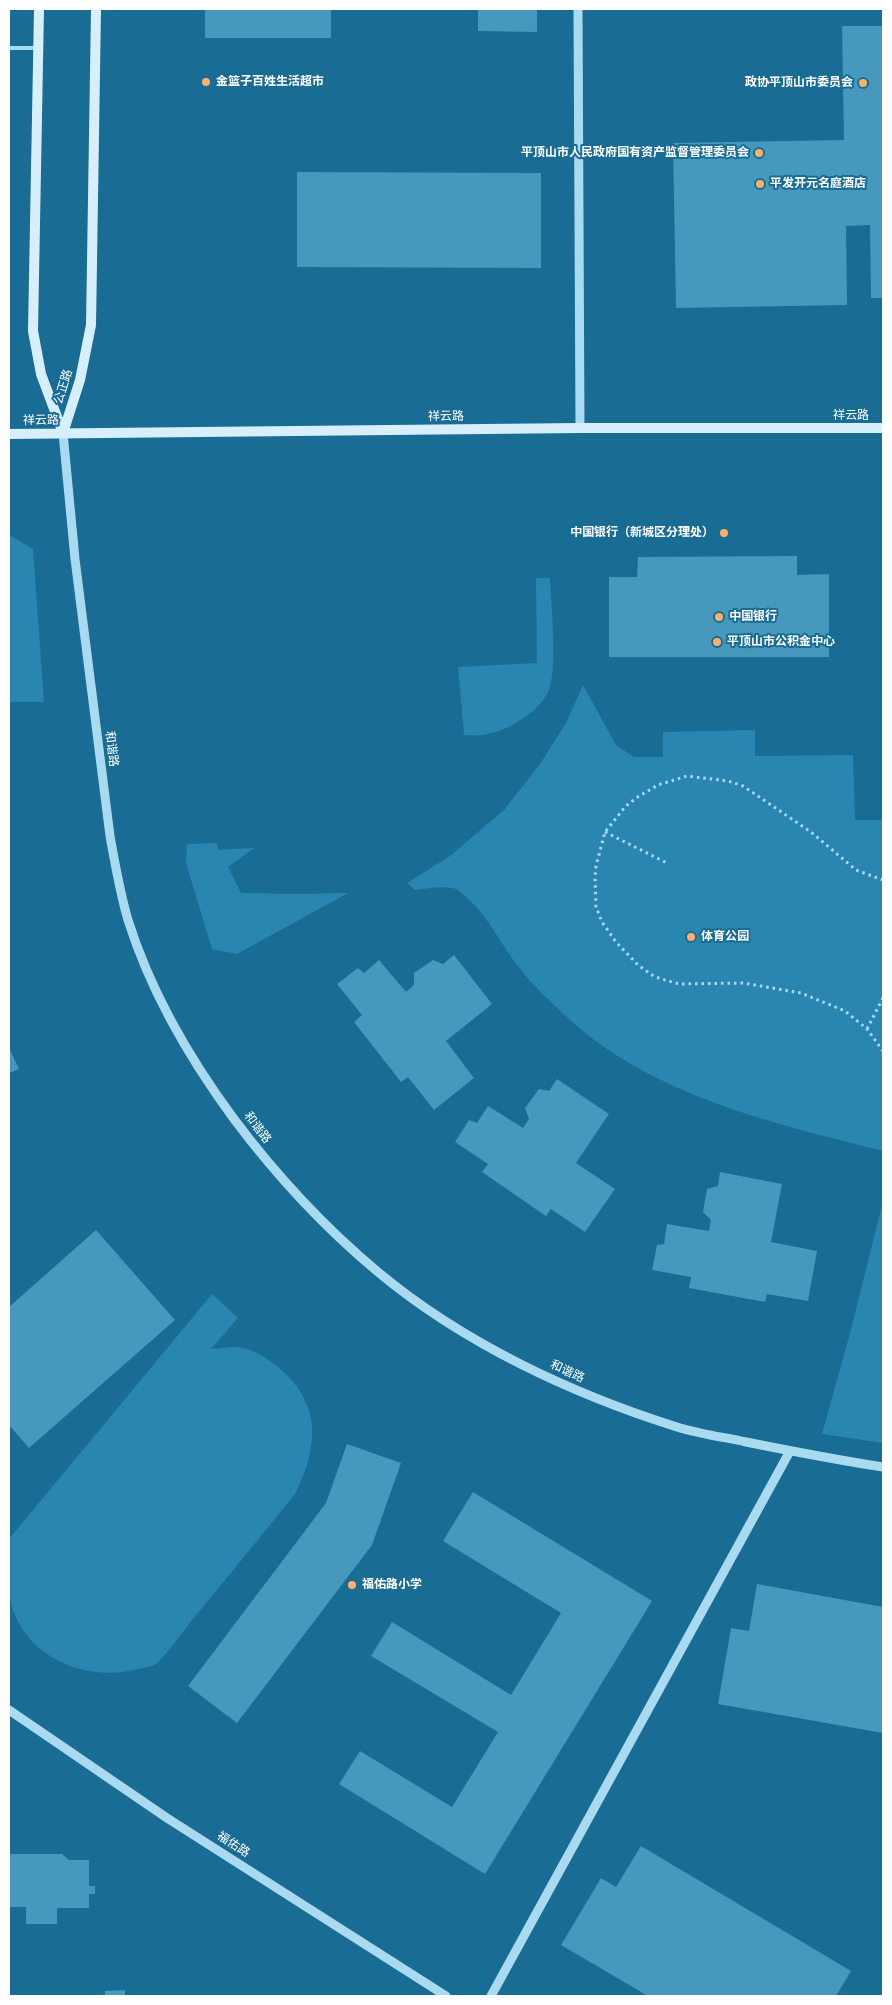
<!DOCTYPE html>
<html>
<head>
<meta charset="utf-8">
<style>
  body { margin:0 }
  #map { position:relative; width:892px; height:2005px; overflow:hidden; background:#196c94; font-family:Roboto,sans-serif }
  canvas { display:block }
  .frame { position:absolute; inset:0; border:10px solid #fff; pointer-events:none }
</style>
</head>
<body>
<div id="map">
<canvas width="892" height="2005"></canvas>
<div class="frame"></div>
</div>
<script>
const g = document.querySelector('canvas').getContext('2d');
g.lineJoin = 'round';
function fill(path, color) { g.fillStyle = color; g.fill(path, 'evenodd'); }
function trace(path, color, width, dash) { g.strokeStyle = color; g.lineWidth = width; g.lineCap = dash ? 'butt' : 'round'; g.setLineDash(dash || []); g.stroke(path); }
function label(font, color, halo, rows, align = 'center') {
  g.font = font + ' Roboto,"Noto Sans SC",sans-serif'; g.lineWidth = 4; g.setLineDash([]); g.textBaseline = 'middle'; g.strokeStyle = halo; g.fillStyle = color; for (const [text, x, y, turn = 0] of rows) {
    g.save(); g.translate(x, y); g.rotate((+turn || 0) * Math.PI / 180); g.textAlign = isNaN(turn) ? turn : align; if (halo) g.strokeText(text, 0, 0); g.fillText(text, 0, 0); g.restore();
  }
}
fill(new Path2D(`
  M9,535l24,14 11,153h-35z
  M536,578h14c1,25 8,94 -2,114 -6,13 -18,22 -29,29 -18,11 -34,16 -55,14l-6,-68 79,-4z
  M583,685l33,60 18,12h29v-25l92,-2v26l98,-1 2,65h28v331c-107,-27 -230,-55 -314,-132 -18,-17 -37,-34 -52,-54 -18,-24 -29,-49 -52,-69 -3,-2 -6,-6 -9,-7 -12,-4 -29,0 -41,1l-8,-7 43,-27 54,-46 36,-46 26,-41z
  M217,843l1,7 36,-2 -26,19 13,26 57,1 50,-1 -111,61 -25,-5 -26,-86 1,-19z
  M883,1201v242l-61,-9 30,-108z
  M212,1294l26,24 -27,31c7,0 15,-2 23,-2 16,0 32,10 44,20 44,37 41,79 17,127 -34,42 -68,84 -103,126 -7,9 -28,38 -36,44 -5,3 -15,4 -22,6 -47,11 -104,-11 -121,-60 -7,-22 -4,-47 -4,-71z`), '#2986b0');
fill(new Path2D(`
  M205,9h126v29h-126z
  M478,9h59v23l-59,-1z
  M842,26h41v272h-12l-1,-73 -24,1 1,79 -171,3 -3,-165 171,-3z
  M297,172l244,1v95l-244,-1z
  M797,556v19l32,-1v83h-220v-80h28l1,-20z
  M454,955l38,49 -46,37 28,37 -40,32 -26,-33 -7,5 -47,-60 8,-7 -25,-31 21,-16 6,5 15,-13 27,32 8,-7v-12l19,-13 10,4z
  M9,1048l10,21 -10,4z
  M557,1079l52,35 -33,49 39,26 -30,43 -34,-23 -5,7 -64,-44 6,-8 -33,-22 14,-22 8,3 11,-17 35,22 6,-9 -4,-11 14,-19 10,2z
  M720,1172l62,12 -11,58 46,9 -9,50 -41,-7 -2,8 -76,-14 2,-11 -39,-7 5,-25 7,-1 3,-20 42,7 2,-11 -8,-8 4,-23 11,-3z
  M96,1230l79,90 -146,128 -20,-23v-118z
  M347,1444l54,19 -29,82 -135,178 -49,-37 138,-183z
  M473,1492l179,109 -167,273 -146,-90 21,-33 92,56 46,-75 -127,-76 21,-34 119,73 50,-82 -118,-72z
  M757,1584l126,23v126l-165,-29 13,-76 18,3z
  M641,1846l210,125 -15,25h-188l-87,-51 40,-67 15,9z
  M9,1854h53l7,6h20v26h6v8h-6v14h-32v16h-31v-17h-17z
  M125,1990v6h-20v-5z`), '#4698bd');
trace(new Path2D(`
  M605,832l64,32
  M883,880l-27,-10 -45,-38 -68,-46 -15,-5 -41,-5 -29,9 -22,13 -11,9 -20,25 -9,34 -1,12 1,29 6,15 14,20 22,23 17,12 24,7 64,-1 58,10 44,18 22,18 16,22
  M867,1029l16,-31`), '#aadaf0', 3, [2.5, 4]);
trace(new Path2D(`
  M9,48h27`), '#aadaf0', 4);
trace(new Path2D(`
  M578,9l2,419
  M63,433l12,126 35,277c5,28 10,57 18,84 23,73 61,138 106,199 42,56 90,108 144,153 85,71 194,122 299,155 22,7 46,10 69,15 45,9 91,18 137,25
  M9,1710l158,108 279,178
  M491,1996l299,-545`), '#aadaf0', 9);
trace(new Path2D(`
  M39,9l-6,322 8,43 22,59
  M63,433l17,-53 11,-55 5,-316
  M9,434l571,-6h303`), '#d7effb', 10);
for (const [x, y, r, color] of [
  [206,82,5,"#ffaf68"],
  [863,83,5,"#ffaf68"],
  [759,153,5,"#ffaf68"],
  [760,184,5,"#ffaf68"],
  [724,533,5,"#ffaf68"],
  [719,617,5,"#ffaf68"],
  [717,642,5,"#ffaf68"],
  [691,937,5,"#ffaf68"],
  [352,1585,5,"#ffaf68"]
]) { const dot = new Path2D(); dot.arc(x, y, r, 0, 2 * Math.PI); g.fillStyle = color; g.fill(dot); trace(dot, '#196c94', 2); }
label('bold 12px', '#fff', '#196c94', [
  ["金篮子百姓生活超市",216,82],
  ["政协平顶山市委员会",853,83,"right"],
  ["平顶山市人民政府国有资产监督管理委员会",749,153,"right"],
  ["平发开元名庭酒店",770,184],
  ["中国银行（新城区分理处）",714,533,"right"],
  ["中国银行",729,617],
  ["平顶山市公积金中心",727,642],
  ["体育公园",701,937],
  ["福佑路小学",362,1585]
], 'left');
label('12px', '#fff', '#196c94', [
  ["公正路",64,387,-73],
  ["祥云路",851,416],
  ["祥云路",446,417,-1],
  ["祥云路",41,421,-1],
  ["和谐路",111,749,83],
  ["和谐路",257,1128,53],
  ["和谐路",567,1372,25],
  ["福佑路",233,1845,33]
]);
</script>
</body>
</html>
